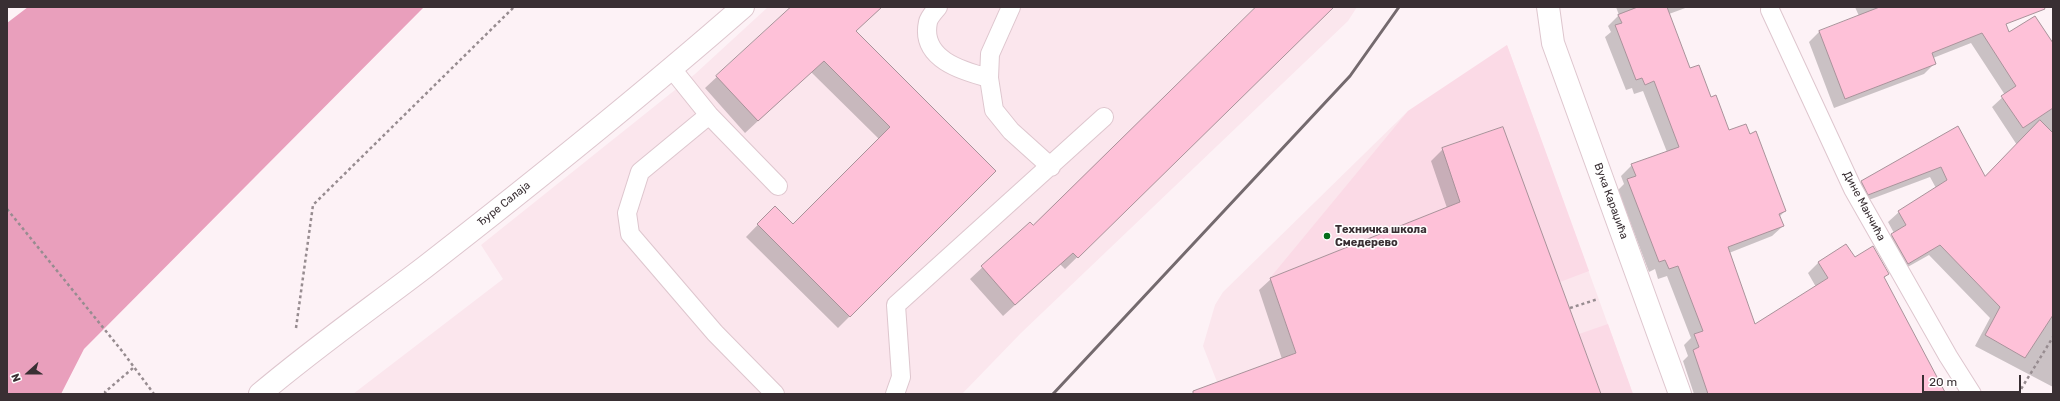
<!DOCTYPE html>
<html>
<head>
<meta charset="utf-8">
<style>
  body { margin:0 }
  #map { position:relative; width:2060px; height:401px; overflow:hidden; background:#fdf2f6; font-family:Rubik,sans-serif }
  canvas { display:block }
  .frame { position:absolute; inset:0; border:8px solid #392f33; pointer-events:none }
  .north { position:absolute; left:8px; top:353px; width:40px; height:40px; -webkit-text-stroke:3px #fff; paint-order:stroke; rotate:249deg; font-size:11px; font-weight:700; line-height:16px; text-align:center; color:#392f33 }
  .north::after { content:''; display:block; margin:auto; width:14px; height:18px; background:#392f33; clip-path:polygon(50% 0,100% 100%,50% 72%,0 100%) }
  .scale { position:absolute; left:1922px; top:375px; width:99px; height:18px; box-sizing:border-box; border:2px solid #392f33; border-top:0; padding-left:5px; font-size:12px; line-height:14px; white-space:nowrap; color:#392f33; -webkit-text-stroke:3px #fff; paint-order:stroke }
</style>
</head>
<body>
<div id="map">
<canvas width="2060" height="401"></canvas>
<div class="frame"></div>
<div class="north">N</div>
<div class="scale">20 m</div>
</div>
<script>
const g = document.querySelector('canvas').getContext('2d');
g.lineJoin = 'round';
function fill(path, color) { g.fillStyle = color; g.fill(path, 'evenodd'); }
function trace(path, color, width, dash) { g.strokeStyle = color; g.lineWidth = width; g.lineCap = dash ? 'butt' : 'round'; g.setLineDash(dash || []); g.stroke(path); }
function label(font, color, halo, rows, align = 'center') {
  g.font = font + ' Rubik,sans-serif'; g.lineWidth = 3; g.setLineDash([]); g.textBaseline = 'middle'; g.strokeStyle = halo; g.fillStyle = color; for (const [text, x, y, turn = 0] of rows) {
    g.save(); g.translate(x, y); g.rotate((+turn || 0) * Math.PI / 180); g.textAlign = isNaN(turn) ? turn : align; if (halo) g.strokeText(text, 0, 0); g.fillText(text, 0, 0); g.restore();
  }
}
fill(new Path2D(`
  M768,7h589l-9,14 -327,312 -59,61h-609l150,-115 -22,-34 214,-171z
  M1507,45l126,349h-32l-41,-112 -100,-80 -190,76 26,75 -79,29 -14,-36 12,-41 8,-13 185,-181z`), '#fbe6ed');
fill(new Path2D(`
  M1507,45l82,226 -29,11 -57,-154 -43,74 -190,76 138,-167z
  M1608,324l25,70h-32l-22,-60z`), '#fbdae6');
fill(new Path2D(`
  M28,7h396l-340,342 -23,45h-54v-371z`), '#e99fbc');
fill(new Path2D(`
  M792,7h90l-27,24 140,140 -157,157 -92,-91 29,-30 18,18 86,-86 -68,-67 -66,61 -40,-45z
  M1258,7h57l9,9 -259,253 -5,-5 -57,52 -33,-37 60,-56 3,4z
  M1616,7h72l-19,7 20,56 21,29 18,32 57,80 -6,6 4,9 -11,10 -43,17 25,72 62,-38 -8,-14 10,-10 28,-18 9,13 33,16 -4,4 61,116h-251l-11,-33 5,-5 -4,-11 7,-7 -24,-62 -9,3 -3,-10 -6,3 -31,-82 6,-6 -3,-8 11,-11 35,-13 -24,-61 -9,3 -2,-6 -6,2 -21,-53 6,-5 -3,-6 11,-11z
  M1855,7h144l10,27 44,11v342l-78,-41 15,-28 -61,-63 -32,18 -16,-27 13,-13 -6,-11 11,-10 37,-24 -6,-11 -72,27 -7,-11 11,-11 96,-55 27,50 32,-32 -25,-38 13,-12 -34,-52 -38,15 2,5 -11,11 -90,34 -25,-66 10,-10 40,-16z
  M1443,149l156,245h-392l75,-35 -23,-69 12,-11 176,-71 -16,-47z`), '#0003');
const building = new Path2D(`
  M791,7h91l-26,24 140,140 -146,146 -93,-93 18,-18 18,18 97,-97 -66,-66 -66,60 -42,-45z
  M1256,7h78l-256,251 -5,-5 -58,52 -34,-39 49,-44 3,3z
  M1638,7h29l23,61 9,-3 12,32 5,-2 13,35 17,-6 4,10 6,-3 30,80 -7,3 5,12 -56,21 27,77 73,-46 -10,-16 28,-18 9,13 18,-11 16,28 -5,3 62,117h-238l-15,-44 6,-3 -5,-13 9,-3 -25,-65 -9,3 -4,-9 -6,2 -32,-83 9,-3 -5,-12 48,-17 -25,-66 -9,4 -3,-7 -6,2 -21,-55 7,-2 -4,-8z
  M1880,7h164l1,2 -39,15 3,8 26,-16 18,27v65l-30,20 -22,-32 15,-10 -34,-53 -50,20 4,11 -91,35 -26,-68z
  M2040,120l13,13v182l-28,43 -40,-23 15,-28 -60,-62 -32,19 -17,-30 15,-9 -8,-14 49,-31 -6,-13 -73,28 -7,-14 97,-55 27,50z
  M1503,127l98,267h-408v-3l103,-38 -26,-75 190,-76 -18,-54z`);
fill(building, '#fec1d8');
trace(building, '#a9929a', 1);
const service = new Path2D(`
  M938,7c-3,4 -9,10 -10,15 -8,37 34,49 61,56l5,32 17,21 40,36
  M1770,10l83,179 95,167 24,38
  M672,69l37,46 69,71
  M989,78l1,-24 21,-47
  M709,115l-69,57 -13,41 3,21 85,99 60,61
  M895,394l6,-17 -5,-72 208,-188`);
const minor = new Path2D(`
  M1548,7l5,36 127,351
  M260,394c53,-45 110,-85 165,-127 108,-84 215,-170 318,-260`);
trace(service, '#dec6ce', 20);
trace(minor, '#dec6ce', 24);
trace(new Path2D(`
  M7,209l115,142 32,43
  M1570,308l28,-9
  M296,328l17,-123 201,-198
  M106,394l-1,-2 28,-24
  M2018,394l35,-57`), '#978c90', 2.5, [3, 3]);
trace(service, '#fff', 18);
trace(minor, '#fff', 22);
trace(new Path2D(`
  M1053,394l297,-318 49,-69`), '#746a6e', 3);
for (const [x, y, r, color] of [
  [1327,236,4,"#046c1a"]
]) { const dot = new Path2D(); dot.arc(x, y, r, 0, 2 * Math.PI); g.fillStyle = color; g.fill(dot); trace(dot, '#fff', 1.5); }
label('11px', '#392f33', '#fff', [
  ["Вука Караџића",1611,201,70],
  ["Ђуре Салаја",504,204,-39],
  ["Дине Манчића",1864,206,62]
]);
label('bold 11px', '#392f33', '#fff', [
  ["Техничка школа",1335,230],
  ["Смедерево",1335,243]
], 'left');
</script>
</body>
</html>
